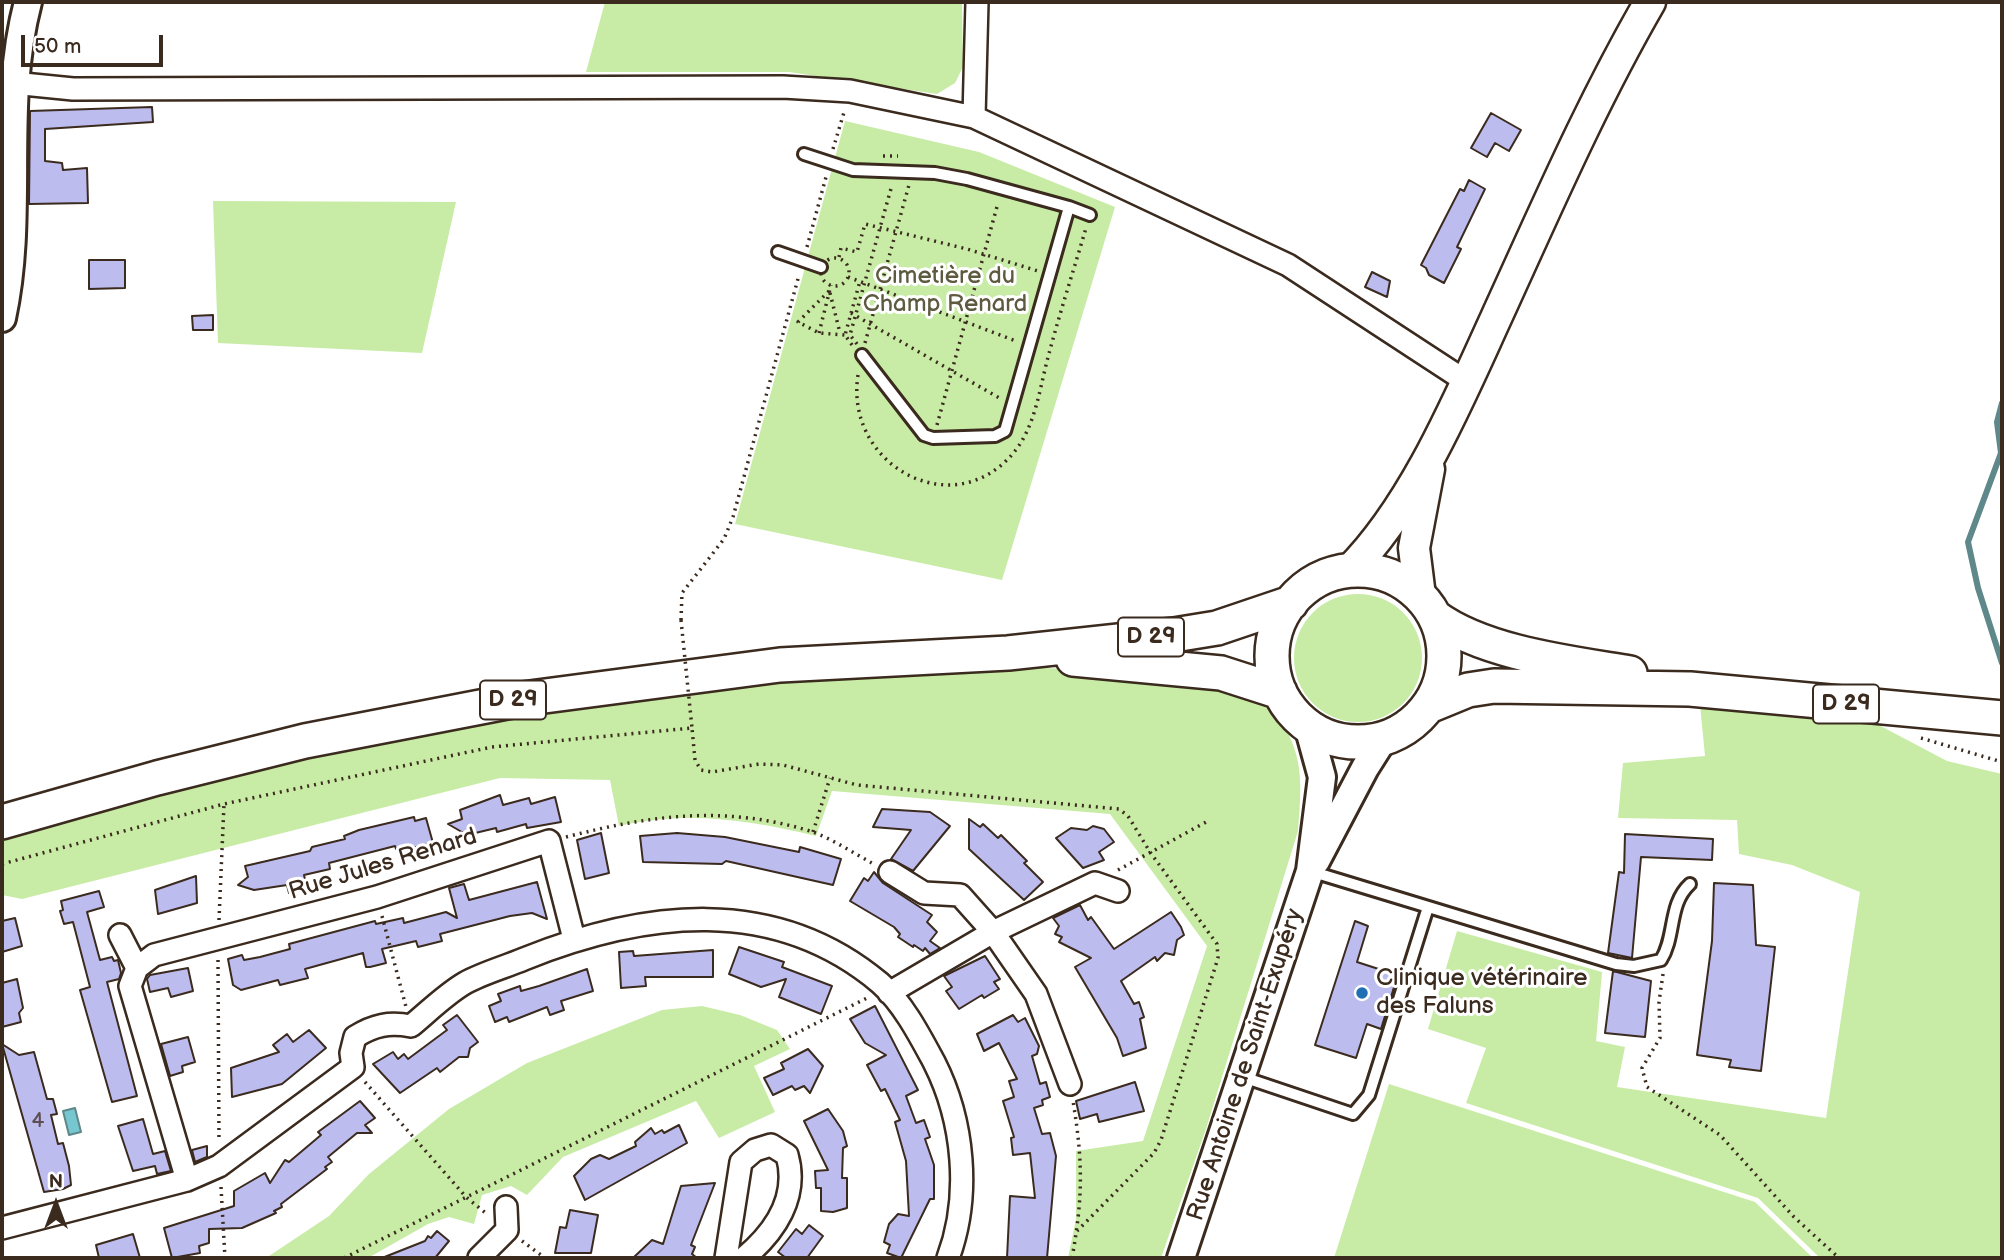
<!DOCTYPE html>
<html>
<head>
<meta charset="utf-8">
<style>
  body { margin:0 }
  #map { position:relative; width:2004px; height:1260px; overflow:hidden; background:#fff; font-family:"Balsamiq Sans",sans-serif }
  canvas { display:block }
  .frame { position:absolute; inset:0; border:4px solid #3b2a1e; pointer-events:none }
  .north { position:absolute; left:21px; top:1169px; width:70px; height:70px; -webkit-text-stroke:5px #fff; paint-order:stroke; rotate:0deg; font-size:19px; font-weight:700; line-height:28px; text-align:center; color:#3b2a1e }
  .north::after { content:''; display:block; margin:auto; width:24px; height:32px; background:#3b2a1e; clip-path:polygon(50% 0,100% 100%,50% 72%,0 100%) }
  .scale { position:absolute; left:21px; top:35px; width:142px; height:32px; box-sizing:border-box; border:4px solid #3b2a1e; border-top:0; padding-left:9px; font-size:21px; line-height:24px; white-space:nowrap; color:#3b2a1e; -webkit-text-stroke:5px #fff; paint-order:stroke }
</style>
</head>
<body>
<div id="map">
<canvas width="2004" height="1260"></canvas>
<div class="frame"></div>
<div class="north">N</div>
<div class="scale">50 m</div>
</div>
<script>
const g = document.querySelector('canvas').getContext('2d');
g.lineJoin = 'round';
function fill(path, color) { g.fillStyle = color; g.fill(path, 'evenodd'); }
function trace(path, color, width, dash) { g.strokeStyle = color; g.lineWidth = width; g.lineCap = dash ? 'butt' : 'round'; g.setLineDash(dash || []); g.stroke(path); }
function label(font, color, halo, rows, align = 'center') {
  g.font = font + ' "Balsamiq Sans",sans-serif'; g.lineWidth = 6; g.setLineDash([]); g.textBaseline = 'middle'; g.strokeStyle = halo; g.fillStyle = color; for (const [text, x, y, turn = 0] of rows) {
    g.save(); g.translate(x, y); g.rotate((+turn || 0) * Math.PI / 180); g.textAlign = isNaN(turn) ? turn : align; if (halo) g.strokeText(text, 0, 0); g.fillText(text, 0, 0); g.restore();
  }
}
fill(new Path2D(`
  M605,2h357l1,65 -8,16 -18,11 -148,-22h-203z
  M845,121l134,31 136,55 -113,373 -267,-56z
  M213,201l243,1 -34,151 -204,-10z
  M1294 658a64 64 0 1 1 128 0a64 64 0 1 1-128 0Z
  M1005,665l189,13 74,22c35,50 35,72 30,131l-92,298 -45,129h-93l8,-39v-68l67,-10 64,-195 -97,-132 -278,-23 -16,45c-65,-16 -130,-26 -197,-10l-9,-46 -110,-2 -478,121 -20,-4v-56l285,-79 293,-57 128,-15z
  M1700,705l175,18 72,38 55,13v484h-182l-62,-60 -292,-95 20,-55 -58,-19 29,-98 145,41 -6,69 29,6 -8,40 209,31 34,-226 -68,-27 -53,-11 -2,-34 -119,-2 5,-55 82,-7z
  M702,1006l38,9 37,15 13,19 -36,17 21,46 -56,26 -23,-37 -133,56 -36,38 -16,-9 -29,9 -8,29 -25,-7 -21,7 -60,34h-102l63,-42 40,-42 80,-65 78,-46 135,-53z
  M1389,1084l366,118 58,56h-479z`), '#c8eca6');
const water = new Path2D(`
  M75,1108l6,24 -12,3 -6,-24z`);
fill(water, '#76c7d0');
trace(water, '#5e8889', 2);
trace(new Path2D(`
  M2002,663l-24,-75 -10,-46 33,-89 -4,-31 5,-19`), '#5e8889', 6);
const building = new Path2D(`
  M152,107l1,15 -108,7v32l17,2 1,7 24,-2 1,35 -59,1 1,-93z
  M1491,113l30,17 -12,21 -14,-8 -8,14 -16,-9z
  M1469,180l16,9 -28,58 4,2 -17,34 -15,-8 -3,-7 -5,-3 39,-76 4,2z
  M89,260h36v28l-36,1z
  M1372,272l18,9 -3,16 -22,-10z
  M213,315v15h-20l-1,-14z
  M500,795l3,10 26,-7 2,6 24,-7 6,25 -34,6 -1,-4 -29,8 -1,-4 -29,7 -19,-11 14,-5 -2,-9z
  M882,809l48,3 20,14 -37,45 -22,-12 20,-29 -38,-3z
  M414,817l1,4 11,-3 7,25 -21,5 -1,-2 -15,3 -1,-3 -66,17 1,6 -26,6 3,13 -18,5 -2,-8 -33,5 -16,-5 10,-8 -3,-11 65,-15 2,-4 33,-8 -1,-3 15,-6z
  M969,819l11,8 3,-3 15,14 3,-3 26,26 -3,2 19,19 -19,18 -55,-51z
  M1093,826l11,3 10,13 -15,10 5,8 -21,8 -27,-30 15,-10 16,2z
  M601,833l8,40 -24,6 -8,-39z
  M677,833l48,4 74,15 1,-5 41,12 -8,26 -107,-24 -4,3 -79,-2 -3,-26z
  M1625,834l88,5 -1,21 -71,-3 -9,101 -24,-5 11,-81 5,1z
  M874,872l9,11 49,32 -5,7 10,10 -7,9 10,7 -10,6 -5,-6 -2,3 -9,-6 -1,2 -15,-10 2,-3 -6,-7 -44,-26 14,-23 4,3z
  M196,876l1,27 -39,11 -3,-24z
  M537,882l10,37 -15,-6 -22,3 -70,18 2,7 -24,6 -2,-6 -34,8 4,14 -16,4h-4l-3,-14 -58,16 3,9 -28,7 -2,-5 -37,10 -8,-5 -5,-26 14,-4 2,5 16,-3 30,-8 -1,-5 86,-23 1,3 27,-6 1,5 42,-11 11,6 -8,-30 15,-4 5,16z
  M1714,883l39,2 3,60 19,2 -14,124 -32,-4 2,-7 -34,-5 15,-114z
  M99,891l5,16 -17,5 13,48 12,-3 2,4 4,-1 3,13 -2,6 -12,3 30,114 -25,6 -32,-112 10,-3 -17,-65 -9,2 -4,-13 3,-1 -2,-9z
  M1080,905l8,15 3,-3 23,32 57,-37 10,15 3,8 -7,5 -3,15 -9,-2 -8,8 -2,-4 -34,24 13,23 5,-2 5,15 -4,2 6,29 -23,8 -6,-18 -42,-71 16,-9 -32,-16 3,-5 -7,-3 4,-8 -6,-8z
  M15,918l7,28 -20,6v-31z
  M1355,921l13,5 -11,36 37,12 -3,9 4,1 -14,45 -14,-5 -11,34 -41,-13z
  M739,947l45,15 -2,5 50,19 -11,28 -42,-17 7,-18 -25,8 -32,-13z
  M713,950v27h-68l1,9 -25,2 -2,-36 14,-1 1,5z
  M985,956l15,23 -6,3 5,7 -15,9 -2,-3 -23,14 -13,-18 6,-4 -8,-11z
  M188,968l5,23 -22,6 -3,-9 -18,4 -3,-13 3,-4z
  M587,969l6,22 -32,10 3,9 -14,5 -3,-8 -38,15 -2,-5 -12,5 -6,-16 12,-5 -3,-7 22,-8 1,5 18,-5z
  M1613,971l38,10 -6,56 -40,-4z
  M17,979l6,29 -4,5 2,9 -19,5v-44z
  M875,1006l43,84 -12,6 10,27 8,-3 6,17 -5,2 9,26v34h-4l-29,59 -14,-5 3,-8 -6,-3 5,-18 9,-10 11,2 -3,-55 -11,-39 5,-2 -15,-31 -4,2 -14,-26 19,-10 -21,-12 -15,-24z
  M457,1015l21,27 -8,6 -2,9h-9l-19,15 -3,-4 -37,25 -27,-29 20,-12 5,7 6,-5 4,5 39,-29 -4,-5z
  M1013,1015l5,7 7,-4 14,28 -2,8 -5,2 8,28 6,-2 4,15 -8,3 1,5 -9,3 8,26 8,-1 6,23 -9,102h-40l3,-62 25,2 -5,-45 -17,2 -2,-17 3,-1 -11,-36 11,-4 -5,-16 8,-2 -18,-36 -15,8 -7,-17z
  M309,1030l17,18 -44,36 -50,13 -1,-29 48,-16 -6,-7 14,-11 6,8z
  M188,1037l7,25 -13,4 1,6 -13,4 -9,-32z
  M2,1044l17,11 15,-3 13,47h6l4,15 -6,1 7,29 5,-1 6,23 2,19 -8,4 -19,3z
  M808,1049l15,17 -13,27 -6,-7 -9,4 -3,-4 -19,9 -9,-17 20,-9 -3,-6z
  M1135,1082l9,29 -45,11 -2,-8 -17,5 -4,-18z
  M360,1101l15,17 -10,7 7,8h-15l-29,24 4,5 -7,5 2,2 -46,35 1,3 -8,4 2,2 -34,15 -33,1v14l-10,3 1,7 -28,5 -8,-30 70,-22v-15l31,-18 5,10 15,-23 4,2 32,-27 -3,-3z
  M828,1109l15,22 4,15 -4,2 -1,30h5v30l-14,4 -12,-1v-23h-5l-1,-17 13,-1 -24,-49z
  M143,1119l10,35 12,-3 6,20 -14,3 -2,-8 -22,5 -15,-45z
  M679,1125l8,18 -102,57 -11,-24 17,-17 9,-4 9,4 27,-13 -1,-4 16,-14 4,6 7,-4 2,3z
  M207,1146v11l-12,5 -3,-12z
  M715,1183l-24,62 4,2 -3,7 5,4h-64l19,-18 11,4 18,-58z
  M570,1210l28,5 -7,38h-36l5,-26 6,1z
  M809,1225l14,11 -16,22h-21l-8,-6 18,-23 6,5z
  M437,1231l12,10 -14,17h-53l43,-17 3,-5 3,2z
  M133,1234l7,24h-41l-3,-13z`);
fill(building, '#bdbcee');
trace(building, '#3b2a1e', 2);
const service = new Path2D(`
  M804,154l49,16 82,3 32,6 102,28 -64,224 -10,5 -62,2 -9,-3 -62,-80
  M1069,207l21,8
  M778,252l43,15
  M1310,871l306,93 18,2 27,-6c15,-24 7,-56 29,-76
  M1243,1077l110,37 16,-19 59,-188`);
const minor = new Path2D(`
  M4,93l19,-9 50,5 710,-2 67,4 124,26 314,148 179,117
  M974,117l3,-115
  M890,872l34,21 36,2 33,37 43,62 34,90
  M120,935l17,33
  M889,993l104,-61 102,-49 23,8
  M187,1180l-57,-194 7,-18 17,-13 223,-58 172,-56 25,98
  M2,1228l185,-48 32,-14 134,-99 -2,-14 4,-16c19,-12 34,-15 56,-11 17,-14 35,-32 54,-43 18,-10 40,-16 59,-24 120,-48 250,-65 356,24 23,20 40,53 54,79 30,59 37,134 14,196
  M479,1258l28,-28 -1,-23
  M726,1258l15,-96 14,-12 16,-5 16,10c12,42 -12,77 -43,103`);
const tertiary = new Path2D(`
  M2,318c23,-106 -2,-210 26,-316
  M1316,861l49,-93 19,-30
  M1181,1258l129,-387 12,-94 -14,-51`);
const secondary = new Path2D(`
  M1349,571c65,-65 109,-170 147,-253 49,-107 95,-214 154,-316
  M1420,596l-6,-48 15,-79`);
const primary = new Path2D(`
  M1272 656a86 86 0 1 1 172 0a86 86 0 1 1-172 0Z
  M1435,617c49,36 135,46 195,56
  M1073,659l148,14 59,19
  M1429,706l39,-16 26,-4 196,3 312,29
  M2,822l155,-44 148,-37 217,-42 258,-34 228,-12 166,-18 43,-7 74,-25`);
trace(service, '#3b2a1e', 16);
trace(minor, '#3b2a1e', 26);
trace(tertiary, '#3b2a1e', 32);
trace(secondary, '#3b2a1e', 35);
trace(primary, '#3b2a1e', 38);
trace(new Path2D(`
  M833,149l12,-40
  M883,156h15
  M807,247l19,-70
  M839,257l2,-9 16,4 8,-28 102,25 71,22
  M821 272a14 14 0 1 1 28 0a14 14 0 1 1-28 0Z
  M848,277l168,64
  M829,291l-31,31 21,11 26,2
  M830,293l10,40
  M851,313l150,86
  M819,333l12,-48
  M865,343l44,-158
  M857,344l-7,-9 42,-150
  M852,345l-7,-10 15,-54
  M858,375c-14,91 97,151 157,76 22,-28 25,-67 35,-101 11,-41 24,-81 36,-122
  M937,425l61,-222
  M681,620l1,-27 42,-54 9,-22 66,-242
  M1921,738l81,24
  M813,832l17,-54
  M566,837c86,-22 158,-32 244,-6 21,7 43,22 62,32
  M2,864l222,-60 268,-57 200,-19 3,32 6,10 11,2 47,-8 24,1 74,20 262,24 9,7 22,36 67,92 1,14 -57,182 -7,13 -77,78
  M1118,870l90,-49
  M382,916l24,91
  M219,920l5,-116
  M218,960l1,181
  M1663,974l-4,28 1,36 -18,30 5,19 73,48 74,82 45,41
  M365,1082l101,115 22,18
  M221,1187l4,71
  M522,1241l23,17
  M2,1256l1,2
  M344,1258l523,-260
  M1072,1258c11,-61 11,-96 1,-157`), '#3b2a1e', 3.5, [2, 5]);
trace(service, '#fff', 10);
trace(minor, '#fff', 21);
trace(tertiary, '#fff', 26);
trace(secondary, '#fff', 30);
trace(primary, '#fff', 33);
trace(new Path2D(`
  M681,620l11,108`), '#3b2a1e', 3.5, [2, 5]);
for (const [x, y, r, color] of [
  [1362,993,7,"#1f6fb2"]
]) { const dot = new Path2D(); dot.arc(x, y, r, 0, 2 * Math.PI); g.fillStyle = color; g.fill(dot); trace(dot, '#fff', 2.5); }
label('21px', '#5c4e52', null, [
  ["4",38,1122]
]);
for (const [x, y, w] of [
  [1151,637,66],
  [513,700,66],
  [1846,704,66]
]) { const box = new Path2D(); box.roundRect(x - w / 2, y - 19.5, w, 39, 5); g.fillStyle = '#fff'; g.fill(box); trace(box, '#3b2a1e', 2); }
label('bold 23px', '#3b2a1e', null, [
  ["D 29",1151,637],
  ["D 29",513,700],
  ["D 29",1846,704]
]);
label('24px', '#5e5a40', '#fff', [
  ["Cimetière du",945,277],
  ["Champ Renard",945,305]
]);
label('24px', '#3b2a1e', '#fff', [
  ["Rue Jules Renard",383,865,-17],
  ["Rue Antoine de Saint-Exupéry",1246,1065,-72]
]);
label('24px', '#3b2a1e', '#fff', [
  ["Clinique vétérinaire",1376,979],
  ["des Faluns",1376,1007]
], 'left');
</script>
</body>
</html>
